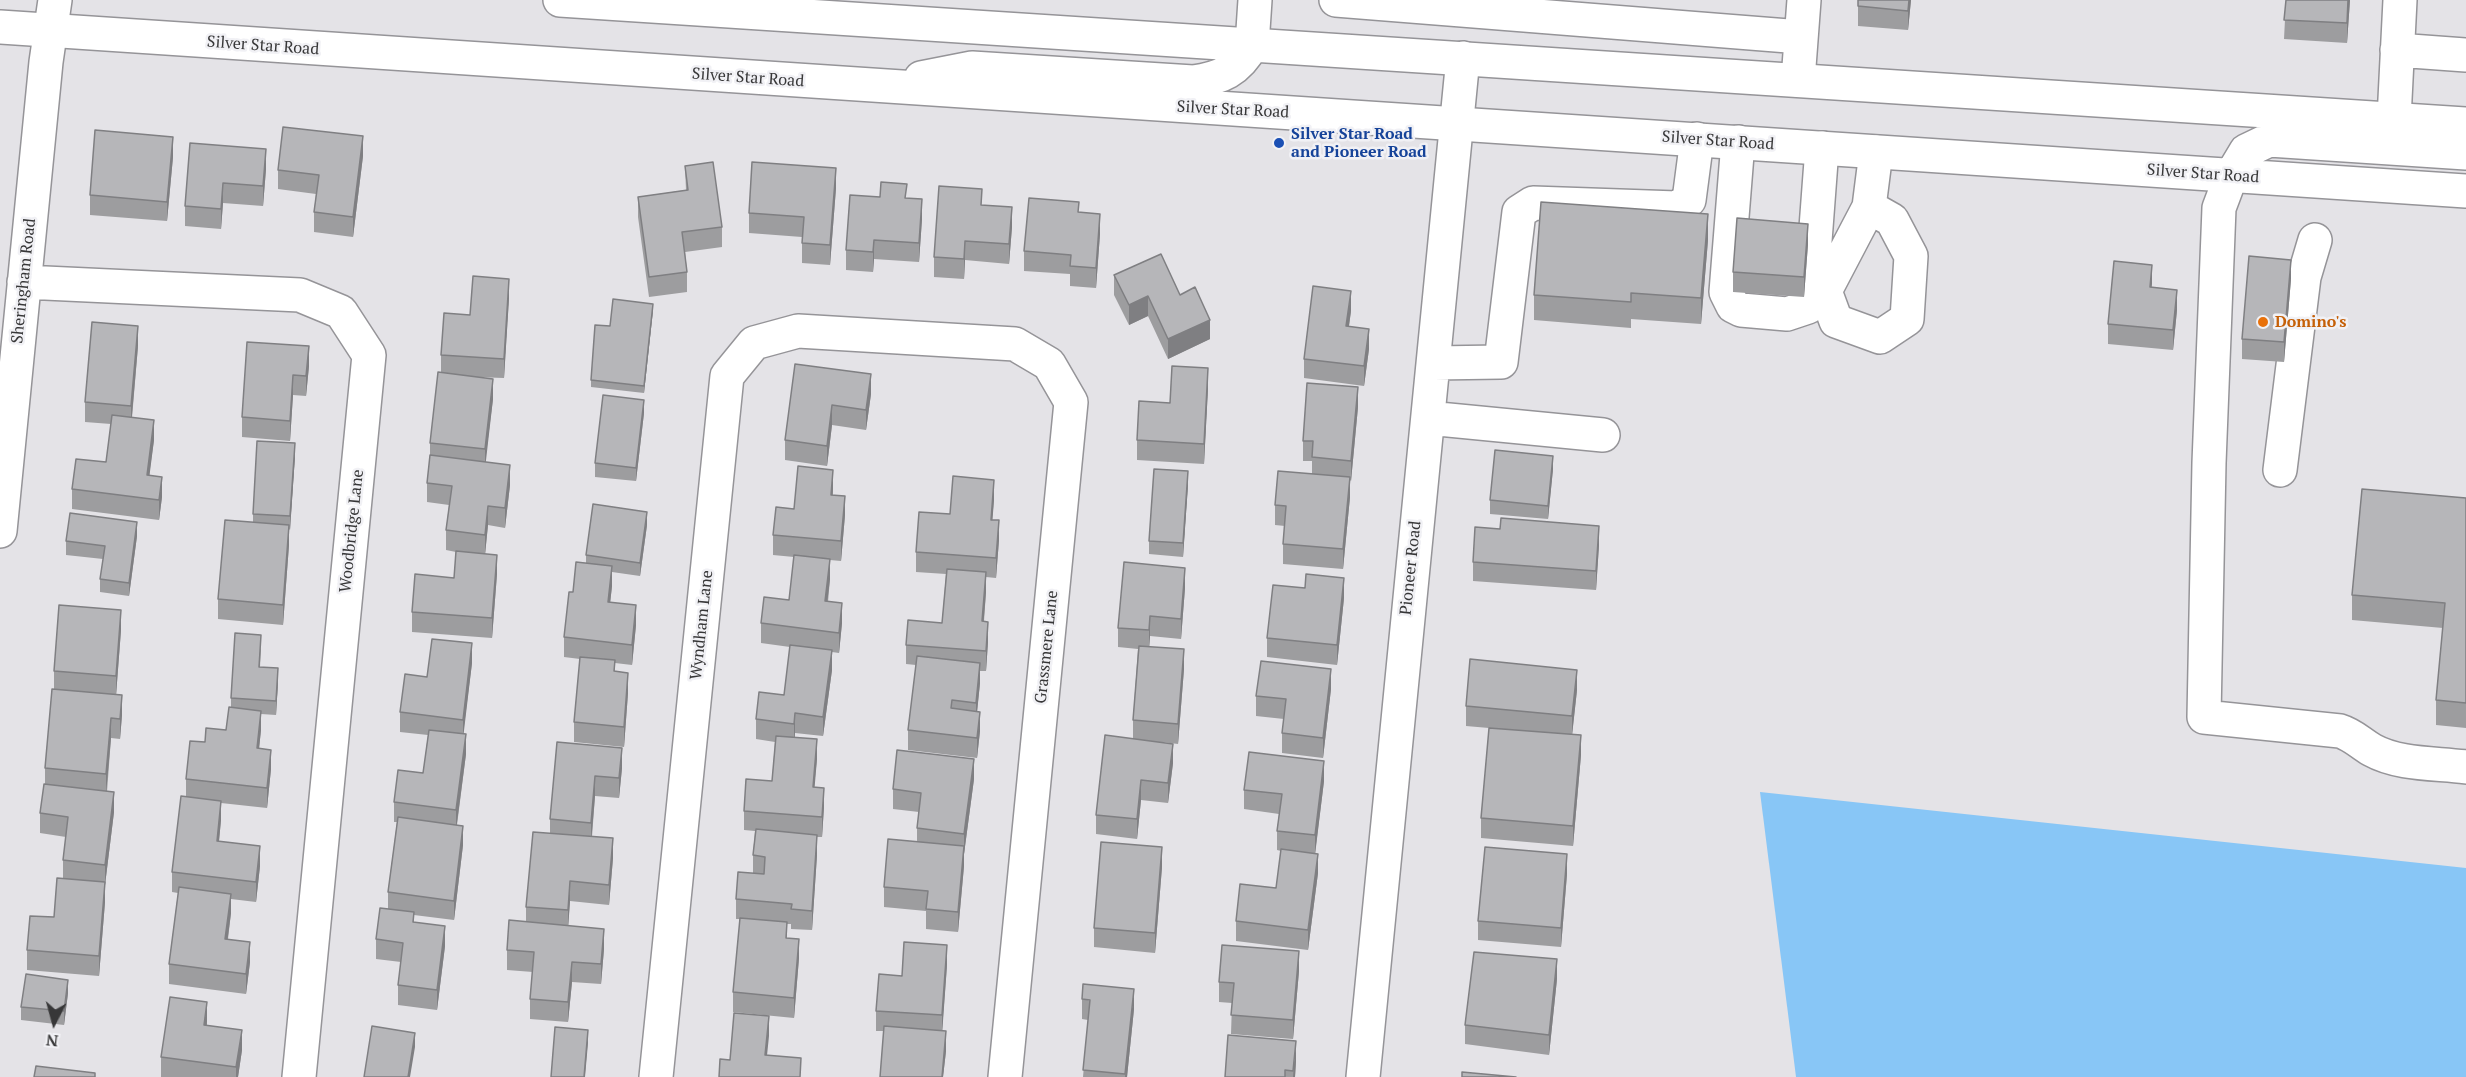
<!DOCTYPE html>
<html>
<head>
<meta charset="utf-8">
<style>
  body { margin:0 }
  #map { position:relative; width:2466px; height:1077px; overflow:hidden; background:#e4e3e7; font-family:"PT Serif",serif }
  canvas { display:block }
  .north { position:absolute; left:24px; top:993px; width:60px; height:60px; -webkit-text-stroke:4px #f1f1f5; paint-order:stroke; rotate:186deg; font-size:16px; font-weight:700; line-height:24px; text-align:center; color:#373738 }
  .north::after { content:''; display:block; margin:auto; width:21px; height:27px; background:#373738; clip-path:polygon(50% 0,100% 100%,50% 72%,0 100%) }
</style>
</head>
<body>
<div id="map">
<canvas width="2466" height="1077"></canvas>
<div class="north">N</div>
</div>
<script>
const g = document.querySelector('canvas').getContext('2d');
g.lineJoin = 'round';
function fill(path, color) { g.fillStyle = color; g.fill(path, 'evenodd'); }
function trace(path, color, width, dash) { g.strokeStyle = color; g.lineWidth = width; g.lineCap = dash ? 'butt' : 'round'; g.setLineDash(dash || []); g.stroke(path); }
function label(font, color, halo, rows, align = 'center') {
  g.font = font + ' "PT Serif",serif'; g.lineWidth = 5; g.setLineDash([]); g.textBaseline = 'middle'; g.strokeStyle = halo; g.fillStyle = color; for (const [text, x, y, turn = 0] of rows) {
    g.save(); g.translate(x, y); g.rotate((+turn || 0) * Math.PI / 180); g.textAlign = isNaN(turn) ? turn : align; if (halo) g.strokeText(text, 0, 0); g.fillText(text, 0, 0); g.restore();
  }
}
fill(new Path2D(`
  M1760,792l706,76v209h-670z`), '#88c6f6');
const minor = new Path2D(`
  M1336,0l465,37
  M1252,45l3,-45
  M2397,50l69,5
  M1798,80l6,-80
  M2394,119l6,-119
  M1738,142l-12,150 7,14 8,4 46,4 21,-7 3,-13 11,-146
  M2231,176l-12,32 -10,255 -5,254 136,14c13,4 20,12 32,19 27,15 64,13 94,17
  M1869,207l23,13 19,36 -4,63 -27,18 -44,-16 -11,-30 44,-84 7,-55
  M24,282l276,13 41,17 28,43 -70,722
  M1434,363l67,-1 18,-150 14,-9 144,5 12,-8 8,-61
  M1428,418l175,17
  M2280,470l24,-193 11,-37
  M0,531l46,-469 9,-62
  M656,1077l71,-701 27,-33 44,-12 217,13 34,20 22,38 -66,675
  M1363,1077l100,-1019`);
const major = new Path2D(`
  M560,0l1906,124
  M0,27l2466,164
  M921,78l51,-10 221,14c28,-4 45,-11 59,-37
  M2231,176l15,-25 23,-11 197,13`);
trace(minor, '#959498', 36);
trace(major, '#959498', 36);
trace(minor, '#fff', 33);
trace(major, '#fff', 33);
fill(new Path2D(`
  M1858,0h53l-3,30 -50,-4z
  M2286,0h64l-3,43 -63,-4z
  M190,143l76,26 -3,37 -40,-3 -2,26 -36,-3v-20z
  M363,156l-10,81 -39,-5v-20l2,-18 -38,-5v-19z
  M173,157l-6,64 -77,-6v-20z
  M685,166l37,61v20l-37,5 2,20v20l-38,5 -11,-80v-20l48,-7z
  M836,188l-6,77 -28,-2v-26l-53,-4v-20z
  M880,197l27,1 15,21 -3,43 -45,-3 -1,13 -27,-2v-20z
  M982,205l30,22 -3,37 -44,-4 -1,19 -30,-2v-20z
  M1079,212l21,22 -4,54 -26,-2v-12l-46,-3v-20z
  M1708,240l-7,84 -70,-5v9l-97,-8v-25z
  M1808,244l-4,53 -71,-5v-20z
  M1114,275l66,20 30,44 -42,20 -20,-43 -19,9 -15,-30z
  M2291,279l-7,83 -42,-3v-20z
  M2152,288l25,22 -4,40 -65,-6v-20z
  M509,298l-5,80 -30,-1 19,22 -8,63 25,23 -5,43 -17,-3 -3,29 12,20 -5,64 -80,-6v-20l42,-34 2,-26 -10,-2v-20l3,-25 -22,-3v-19l3,-26v-14l11,-70v-18z
  M653,310l-9,83 -53,-6v-7l19,-54z
  M1351,311l-2,15 20,23 -5,37 -60,-8v-19z
  M138,346l-6,72 22,22 -5,35 13,22 -3,23 -87,-11v-20l34,-27 5,-38 -26,-2v-20z
  M309,346v20l-3,30 -13,-1 -3,46 -48,-4v-20z
  M795,364l76,30 -5,36 -34,-5 -5,41 -42,-6v-20z
  M1208,388l-4,76 -67,-4v-20l33,-37z
  M1358,407l-7,74 -1,-1v17l-7,72 -60,-5v-20l2,-18 -10,-1v-20l37,-31v-13h-9v-20z
  M644,413l-8,68 -41,-4v-14z
  M295,456l-5,74 -1,-1v16l-6,80 -65,-6v-20l35,-77v-8z
  M1553,469l-5,50 -58,-5v-14z
  M1188,485l-5,72 -34,-3v-13z
  M833,489v6l12,20 -4,46 -11,-1v19l-2,23 14,21 -3,30 -7,-1v18l-9,66 -28,-3v5l22,21 -3,28 10,20 -2,30h-5v18l-5,75 -21,-1v-5h-4v14l12,20 -5,60 -61,-6v-20l7,-73h-4v-20l17,-26v-18l2,-24 -11,-1v-19l28,-30 3,-39 -19,-3v-20l28,-24 6,-48 -29,-4v-20l28,-23 5,-43 -21,-2v-20l21,-26z
  M2466,498v230l-30,-3v-25l7,-72 -91,-8v-25z
  M994,500l-2,20 7,20 -3,38 -10,-1v15l-2,29 4,21 -2,29h-6v12l-3,28 3,20 -3,27 -69,-8v-20l8,-65 -10,-1v-19l36,-22 4,-49 -30,-2v-20l34,-38z
  M647,525l-7,51 -28,-4v14l-2,17 26,22 -4,40 -17,-2v9l13,21 -4,54 -50,-5v-20l6,-63 -16,-2v-20l9,-45 13,-29v-8z
  M1500,529l99,16 -3,45 -123,-9v-19z
  M137,536l-8,60 -29,-4v-13l3,-20 -37,-4v-14z
  M1185,588l-4,51 -31,-3 -1,11 35,22 -6,75 -16,-2 11,21 -5,40 -27,-3 -4,39 -41,-5v-19l37,-76v-19l5,-71 -20,-2v-19z
  M1344,598l-7,67 -70,-8v-19z
  M121,630l-5,65 6,20 -2,24 -9,-1 -4,54 7,20 -9,73v17l-6,74 -72,-6v-20l27,-33 9,-38v-19l3,-23 -26,-4v-20l5,-29v-16l9,-79v-18z
  M261,648l-1,19 18,15 -2,33 -15,-1v16l-2,18 12,21 -4,39 -46,-5v17l-2,21 41,25 -4,36 -25,-3v14l-3,26 22,23 -4,32 -77,-10v-20l9,-71 -6,-1v-20l14,-75v-18l19,-37 21,-12 5,-23v-9z
  M472,663l-9,71 3,20 -9,71 6,20 -9,75 -40,-5v8l31,23 -8,64 -39,-5v-20l3,-23 -25,-3v-20l12,-30v-17l9,-70h-3v-20l29,-29 5,-38 -28,-3v-20l27,-35z
  M1331,689l-8,69 -41,-5v-20l2,-14 -28,-3v-20z
  M1577,690l-5,44 9,21 -8,91 -92,-8v-20l8,-90 -23,-2v-20z
  M557,742l65,26 -3,30 -24,-2 -3,41 21,21 -4,47 -39,-4 -2,25 36,23 -3,35 -29,-2 -4,40 -38,-3v-20l3,-27 -26,-2v-20l19,-28v-15l24,-74v-14z
  M974,779l-10,75v12l-6,66 -32,-3v-18l-42,-4v-20l33,-45v-14l2,-16 -26,-3v-20z
  M1324,781l-9,72 3,20 -10,77 -72,-9v-20l40,-33 5,-37 -4,-1v-19l2,-17 -35,-5v-19z
  M1162,867l-7,86 -61,-6v-19z
  M1567,874l-6,73 -83,-7v-19z
  M947,965l-5,66 4,20 -3,26h-63l4,-46h-8v-20l26,-35z
  M1299,971l-6,68 -62,-5 1,-31 -13,-1v-20z
  M1557,979l-8,76 -84,-11v-19z
  M68,993l-4,32 -43,-5v-13z
  M1082,999l52,10 -7,68h-44l5,-57 -6,-1z
  M207,1022v3l35,25 -4,27h-77v-20z
  M1296,1061l-1,16h-70z`), '#9d9d9f');
fill(new Path2D(`
  M1909,0h2l-3,30v-19z
  M2348,0h2l-3,43v-20z
  M363,136v20l-10,81v-20z
  M173,137v20l-6,64v-19z
  M266,149v20l-3,37v-20z
  M836,168v20l-6,77v-20z
  M223,183v20l-2,26v-20z
  M922,199v20l-3,43v-19z
  M1012,207v20l-3,37v-20z
  M1100,214v20l-4,54v-20z
  M1708,214v26l-7,84v-26z
  M1808,224v20l-4,53v-20z
  M874,240v19l-1,13v-20z
  M965,241v19l-1,19v-20z
  M2291,260v19l-7,83v-20z
  M2152,265v19l-2,23v-20z
  M509,279v19l-5,80v-19z
  M2177,290v20l-4,40v-20z
  M1351,291v20l-5,35v-20z
  M1148,296v20l-19,9v-20z
  M653,304v6l-9,83v-7z
  M1210,320v19l-42,20v-20z
  M138,326v20l-7,80v-20z
  M1369,329v20l-5,37v-20z
  M309,346v20l-3,30v-20z
  M1208,368v20l-4,76v-20z
  M871,374v20l-5,36v-20z
  M293,375v20l-3,46v-20z
  M493,379v20l-8,70v-20z
  M1358,387v20l-7,74v-20z
  M644,400v13l-8,68v-13z
  M832,405v20l-5,41v-20z
  M154,420v20l-7,55v-20z
  M295,443v13l-5,74v-14z
  M1553,456v13l-5,50v-13z
  M510,465v20l-5,43v-20z
  M833,470v19l-2,25v-19z
  M1188,471v14l-5,72v-14z
  M162,477v20l-3,23v-20z
  M1350,477v20l-7,72v-20z
  M994,480v20l-3,39v-19z
  M845,496v19l-4,46v-20z
  M488,506v19l-3,30v-20z
  M647,512v13l-7,51v-13z
  M999,520v20l-3,38v-20z
  M137,522v14l-8,60v-13z
  M289,525v20l-6,80v-20z
  M1599,526v19l-3,45v-19z
  M497,555v19l-5,64v-20z
  M830,559v20l-5,42v-20z
  M612,566v20l-4,36v-20z
  M1185,568v20l-4,51v-20z
  M986,572v20l-4,49v-20z
  M1344,578v20l-7,67v-20z
  M842,603v20l-3,30v-20z
  M636,605v20l-4,40v-20z
  M121,610v20l-5,66v-20z
  M1150,616v20l-1,14v-20z
  M988,622v20l-2,29v-20z
  M472,643v20l-9,76v-19z
  M1184,649v20l-6,75v-20z
  M832,650v20l-9,66v-19z
  M980,663v20l-4,40v-20z
  M278,668v14l-2,33v-14z
  M1331,669v20l-8,69v-20z
  M1577,670v20l-5,46v-20z
  M628,673v20l-4,54v-20z
  M122,695v20l-2,24v-20z
  M261,711v19l-4,38v-20z
  M980,712v19l-3,27v-20z
  M795,713v20l-1,11v-20z
  M111,718v20l-5,56v-20z
  M466,734v20l-10,76v-20z
  M1581,735v20l-8,91v-20z
  M817,739v20l-4,47v-19z
  M1173,744v19l-5,40v-20z
  M622,748v20l-3,30v-20z
  M271,750v19l-4,39v-20z
  M974,759v20l-10,75v-20z
  M1324,761v20l-9,74v-20z
  M595,776v20l-4,47v-20z
  M1141,780v20l-4,39v-20z
  M824,788v19l-2,30v-20z
  M114,792v20l-9,73v-20z
  M221,801v19l-4,41v-20z
  M463,826v19l-9,75v-19z
  M817,835v20l-5,75v-19z
  M613,838v20l-4,47v-20z
  M260,846v20l-4,36v-20z
  M964,846v20l-6,66v-20z
  M1162,847v20l-7,86v-20z
  M1318,854v19l-10,77v-20z
  M1567,854v20l-6,73v-19z
  M570,881v20l-2,29v-20z
  M105,882v20l-6,74v-20z
  M231,894v19l-6,46v-20z
  M445,926v20l-8,64v-20z
  M604,929v20l-3,35v-20z
  M799,939v19l-5,60v-20z
  M250,942v20l-4,32v-20z
  M947,945v20l-5,70v-20z
  M1299,951v20l-6,68v-19z
  M1557,959v20l-8,76v-20z
  M572,962v20l-4,40v-20z
  M68,980v13l-4,32v-14z
  M1134,989v20l-7,68h-2z
  M207,1002v20l-3,23v-20z
  M769,1016v20l-4,39v-20z
  M242,1030v20l-4,27h-2v-10z
  M588,1030v13l-3,34h-1z
  M946,1031v20l-3,26h-1z
  M415,1033v14l-5,30h-2z
  M1296,1041v20l-1,16h-2z`), '#7f7f82');
const building = new Path2D(`
  M1858,0h51l-1,11 -50,-5z
  M2286,0h62l-1,23 -63,-3z
  M283,127l80,9 -10,81 -39,-5 5,-37 -41,-5z
  M95,130l78,7 -6,65 -77,-7z
  M190,143l76,6 -3,37 -40,-3 -2,26 -36,-3z
  M713,162l9,65 -40,5 5,40 -38,5 -11,-80 50,-7 -3,-24z
  M752,162l84,6 -6,77 -28,-2 2,-26 -55,-4z
  M881,182l26,2 -2,14 17,1 -3,44 -45,-3 -1,12 -27,-2 4,-55 30,2z
  M939,186l43,3 -1,16 31,2 -3,37 -44,-3 -1,18 -30,-2z
  M1029,198l50,4 -1,10 22,2 -4,54 -26,-2 1,-11 -47,-4z
  M1541,202l167,12 -7,84 -70,-5v9l-97,-7z
  M1737,218l71,6 -4,53 -71,-5z
  M1161,254l19,41 15,-8 15,33 -42,19 -20,-43 -19,9 -15,-30z
  M2249,256l42,4 -7,82 -42,-3z
  M2114,261l38,4 -2,22 27,3 -4,40 -65,-6z
  M473,276l36,3 -5,80 -63,-4 3,-42 26,2z
  M1313,286l38,5 -5,35 23,3 -5,37 -60,-7z
  M613,299l40,5 -9,82 -53,-6 4,-55 15,1z
  M92,322l46,4 -7,80 -46,-4z
  M247,342l62,4 -3,30 -13,-1 -3,46 -48,-4z
  M795,364l76,10 -5,36 -34,-5 -5,41 -42,-6z
  M1172,366l36,2 -4,76 -67,-4 2,-39 31,2z
  M438,372l55,7 -8,70 -55,-6z
  M1307,383l51,4 -7,74 -39,-4 1,-16h-10z
  M603,395l41,5 -8,68 -41,-5z
  M112,415l42,5 -7,55 15,2 -3,23 -87,-11 4,-30 30,3z
  M257,441l38,2 -5,73 -37,-2z
  M1495,450l58,6 -5,50 -58,-6z
  M430,455l80,10 -5,43 -17,-2 -3,29 -39,-5 6,-44 -25,-3z
  M798,466l35,4 -2,25 14,1 -4,45 -68,-6 3,-28 18,2z
  M1154,469l34,2 -5,72 -34,-2z
  M1278,471l72,6 -7,72 -60,-5 3,-38 -11,-1z
  M953,476l41,4 -3,40h8l-3,38 -80,-6 3,-40 31,2z
  M2362,489l104,9v205l-30,-3 9,-97 -93,-8z
  M593,504l54,8 -7,51 -54,-8z
  M70,513l67,9 -8,61 -29,-4 5,-33 -39,-5z
  M1501,518l98,8 -3,45 -123,-9 2,-35 25,2z
  M225,520l64,5 -6,80 -65,-6z
  M456,551l41,4 -5,63 -80,-6 3,-38 39,4z
  M794,555l36,4 -5,42 17,2 -3,30 -78,-10 3,-26 25,3z
  M576,562l36,4 -4,36 28,3 -4,40 -68,-8 5,-45h4z
  M1124,562l61,6 -4,51 -31,-3 -1,14 -31,-2z
  M947,569l39,3 -4,49 6,1 -2,29 -80,-6 2,-25 34,3z
  M1306,574l38,4 -7,67 -70,-7 6,-53 32,3z
  M59,605l62,5 -5,66 -62,-5z
  M235,633l26,2 -2,32 19,1 -2,33 -45,-3z
  M432,639l40,4 -9,77 -63,-8 5,-38 22,3z
  M790,645l42,5 -9,67 -28,-4 -1,11 -38,-5 3,-27 25,3z
  M1139,646l45,3 -6,75 -45,-4z
  M917,656l63,7 -4,40 -24,-3 -1,8 29,4 -3,26 -69,-8z
  M580,657l35,3 -1,11 14,2 -4,54 -50,-5z
  M1470,659l107,11 -5,46 -106,-10z
  M1261,661l70,8 -8,69 -41,-5 4,-34 -30,-3z
  M52,689l70,6 -2,24 -9,-1 -5,56 -61,-6z
  M229,707l32,4 -4,37 14,2 -4,38 -81,-9 4,-38 15,1 1,-14 20,2z
  M1489,728l92,7 -8,91 -92,-8z
  M429,730l37,4 -10,76 -62,-8 4,-32 25,3z
  M1105,735l68,9 -5,39 -27,-3 -4,39 -41,-4z
  M776,736l41,3 -4,48 11,1 -2,29 -78,-6 2,-32 26,2z
  M557,742l65,6 -3,30 -24,-2 -4,47 -41,-4z
  M897,750l77,9 -10,75 -47,-6 4,-35 -28,-4z
  M1249,752l75,9 -9,74 -38,-4 5,-37 -38,-4z
  M44,784l70,8 -9,73 -42,-5 5,-43 -28,-4z
  M181,796l40,5 -4,40 43,5 -4,36 -84,-10z
  M398,817l65,9 -9,75 -66,-9z
  M756,829l61,6 -5,76 -21,-2 1,-5 -56,-5 2,-27 26,2 1,-17 -12,-2z
  M533,832l80,6 -4,47 -39,-4 -2,29 -42,-3z
  M888,839l76,7 -6,66 -32,-3 2,-18 -44,-4z
  M1101,842l61,5 -7,86 -61,-5z
  M1485,847l82,7 -6,74 -83,-7z
  M1281,849l37,5 -10,76 -72,-9 4,-37 36,4z
  M57,878l48,4 -6,74 -72,-6 3,-34 24,1z
  M179,887l52,7 -6,45 25,3 -4,32 -77,-10z
  M380,908l34,4 -1,10 32,4 -8,64 -39,-5 5,-42 -27,-4z
  M740,918l47,4 -1,16 13,1 -5,59 -61,-6z
  M509,920l95,9 -3,35 -29,-2 -4,40 -38,-3 4,-47 -27,-2z
  M904,942l43,3 -5,70 -66,-4 3,-37 23,2z
  M1222,945l77,6 -6,69 -62,-5 3,-32 -15,-1z
  M1474,952l83,7 -8,76 -84,-10z
  M26,974l42,6 -4,31 -43,-4z
  M1083,984l51,5 -9,85 -42,-4 7,-70 -8,-1z
  M170,997l37,5 -3,23 38,5 -6,37 -75,-10z
  M734,1013l35,3 -4,39 36,3 -1,19h-81l1,-18 10,1z
  M372,1026l43,7 -7,44h-44z
  M884,1026l62,5 -4,46h-62z
  M555,1027l33,3 -4,47h-33z
  M1228,1035l68,6 -3,30 -8,-1v7h-60z
  M36,1066l59,7v4h-61z
  M1462,1072l54,5h-54z`);
fill(building, '#b6b6b9');
trace(building, '#7f7f82', 1.5);
for (const [x, y, r, color] of [
  [1279,143,6,"#1a4fb4"],
  [2263,322,6,"#e8710a"]
]) { const dot = new Path2D(); dot.arc(x, y, r, 0, 2 * Math.PI); g.fillStyle = color; g.fill(dot); trace(dot, '#f1f1f5', 2); }
label('16px', '#373738', '#f1f1f5', [
  ["Silver Star Road",263,46,4],
  ["Silver Star Road",748,78,4],
  ["Silver Star Road",1233,110,3],
  ["Silver Star Road",1718,141,4],
  ["Silver Star Road",2203,174,4],
  ["Sheringham Road",24,281,-84],
  ["Woodbridge Lane",352,531,-84],
  ["Pioneer Road",1411,568,-84],
  ["Wyndham Lane",702,625,-84],
  ["Grassmere Lane",1047,647,-84]
]);
label('bold 16px', '#164399', '#f1f1f5', [
  ["Silver Star Road",1291,134],
  ["and Pioneer Road",1291,152]
], 'left');
label('bold 16px', '#c56008', '#f1f1f5', [
  ["Domino's",2275,322]
], 'left');
</script>
</body>
</html>
